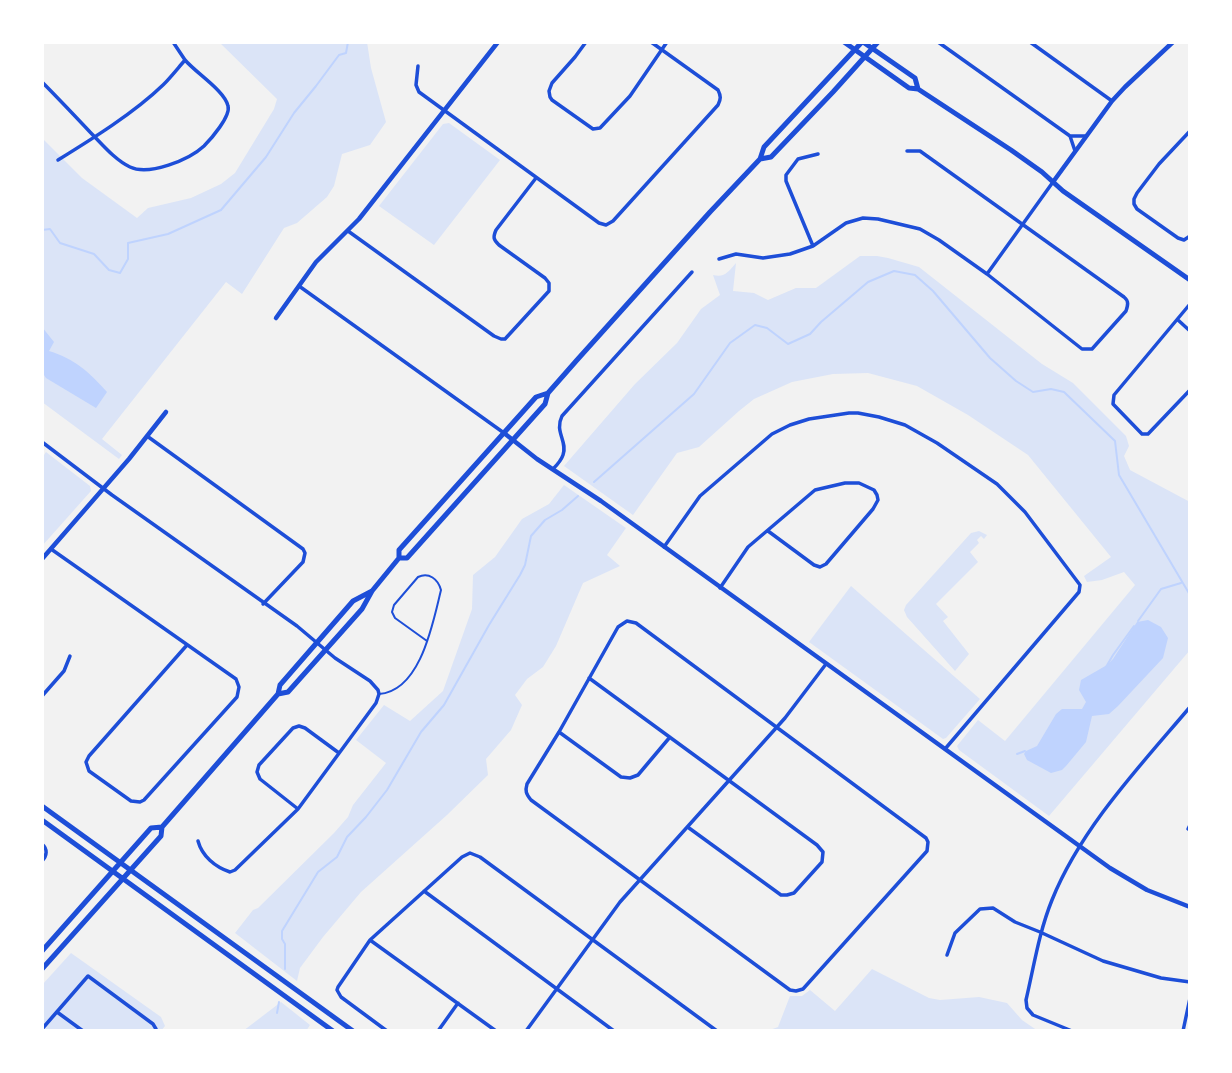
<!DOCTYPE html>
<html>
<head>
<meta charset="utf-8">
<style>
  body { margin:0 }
  #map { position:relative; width:1232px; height:1073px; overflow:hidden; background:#f2f2f2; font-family:Mulish,sans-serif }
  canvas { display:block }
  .frame { position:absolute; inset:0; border:44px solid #fff; pointer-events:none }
</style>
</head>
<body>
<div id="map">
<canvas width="1232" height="1073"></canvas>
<div class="frame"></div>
</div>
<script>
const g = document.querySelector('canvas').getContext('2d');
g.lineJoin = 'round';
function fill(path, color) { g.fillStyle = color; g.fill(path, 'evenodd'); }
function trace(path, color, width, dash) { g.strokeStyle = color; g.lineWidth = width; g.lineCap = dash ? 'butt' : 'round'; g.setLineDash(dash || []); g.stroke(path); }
fill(new Path2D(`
  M219,42h148l4,26 15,54 -16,23 -28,9 -8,32 -7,11 -30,26 -13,5 -42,66 -16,-12 -124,157 20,16 -3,4 -77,-57v-264l40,40 55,40 11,-10 43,-10 30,-14 14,-11 39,-64 3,-10z
  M449,123l51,37 -66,85 -55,-39 64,-82z
  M860,256h17l11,2 31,9 123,97 31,19 53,53 3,10 -5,10 6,14 60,32v148l-141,166 -90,-66 -2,-4 21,-26 27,21 130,-156 -11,-13 -22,8 -15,2 -3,-6 27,-19 -83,-102 -60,-40 -51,-29 -49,-13 -35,1 -41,8 -38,17 -15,12 -40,36 -22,6 -44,62 -69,-49 71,-82 42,-41 24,-34 19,-14 -7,-20c12,3 16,-4 23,-12l-3,28 21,2 14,7 28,-12h20z
  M46,452l44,34 1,5 -49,55v-88z
  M564,485l62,43 -19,27 13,11 -37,17 -27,63 -13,21 -16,12 -12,16 7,10 -11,25 -25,29 2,16 -41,40 -86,77 -38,45 -23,31 -3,13 -62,-48 18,-23 5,-2 76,-75 14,-16 5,-12 33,-42 -30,-23 28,-35 26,16 33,-30 29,-82 1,-34 22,-18 27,-38 27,-15z
  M979,531l8,4 -3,4 -3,-3 -4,4 2,3 -9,9 8,10 -42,42 12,13 -5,4 26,33 -14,17 -48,-54 -3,-7 2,-5 65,-72z
  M851,586l129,113 -34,39 -3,1 -134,-97z
  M71,953l90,64 4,9 -4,5h-119v-46z
  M872,969l57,29 11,2 39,-3 28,6 15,17 16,11h-271l11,-4 12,-31h12l8,-6 25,21z
  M281,1002l29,23 -4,6h-63z`), '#dbe4f7');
fill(new Path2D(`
  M42,327l12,15 -5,9c26,8 40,21 58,41l-11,16 -50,-30 -4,-6z
  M1148,620l13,7 7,11 -5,20 -45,48 -9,8 -17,2 -6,26 -20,24 -4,4 -11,3 -24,-13 -3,-6 2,-3 11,-5 19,-32 6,-5h20l4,-7 -7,-12 2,-10 26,-15 6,-6 24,-37z`), '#bfd3fe');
trace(new Path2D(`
  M42,230l8,-1 10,14 34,11 15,16 11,3 8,-14v-16l40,-9 53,-24 45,-53 28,-44 22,-27 23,-31 7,-2 2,-11
  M594,482l100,-88 36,-51 25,-18 12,3 21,16 22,-10 11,-12 47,-40 26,-11 21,4 18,16 57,67 26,23 17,11 18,-3 13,3 51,49 4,34 71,120
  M1138,621l23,-32 20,-6
  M1106,667l7,-12 21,-29
  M1017,754l8,-3
  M285,969v-25l-3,-5v-8l36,-59 19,-15 10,-20 19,-20 21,-27 34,-58 23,-27 45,-80 31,-50 5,-10 6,-29 14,-16 17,-10 16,-14
  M277,1013l2,-11`), '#bfd3fe', 2);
trace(new Path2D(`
  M379,694c42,-3 54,-72 62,-104 -3,-11 -12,-18 -23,-13l-24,28 -2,7 3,6 32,23`), '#1d4ed8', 2);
trace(new Path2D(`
  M586,42l-11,15 -23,26 -3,8 1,6 2,3 41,29 7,-1 30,-32 37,-54
  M938,42l132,94h15
  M1030,42l82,59
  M418,66l-2,19 3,7 180,131 7,2 7,-4 105,-116c3,-6 3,-9 0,-15l-67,-48
  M42,82c16,16 32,33 48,50 12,12 25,28 40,35 19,9 59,-7 74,-21 7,-7 27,-30 24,-40 -3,-15 -32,-33 -43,-46 -4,-6 -8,-12 -12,-18
  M1190,131l-31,33 -22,29 -3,6v5l3,5 41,29 6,2 6,-4
  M1070,136l5,15
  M58,160c34,-21 76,-47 105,-75 8,-8 15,-17 22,-25
  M348,231l146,105 7,3h4l44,-48v-8l-4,-5 -46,-33c-6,-6 -6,-8 -3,-15l40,-52
  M813,246l-27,-65v-6l12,-16 20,-5
  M719,259l17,-5 27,4 27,-4 23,-8 33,-23 17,-5 15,1 42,10 19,11 48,34 95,75h10l34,-38c2,-6 3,-10 -2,-14l-204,-146h-13
  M987,274l66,-92
  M299,286l205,147
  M1190,304l-76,91 -1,9 29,30h6l42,-44
  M1178,320l12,11
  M147,436l156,113 2,4 -2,9 -40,42
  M42,442l70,53 185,131 38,32 35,23 8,9 1,4 -3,9 -78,106 -63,61 -5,2c-15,-5 -28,-16 -32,-31
  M553,469c4,-4 8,-8 10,-14 5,-14 -9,-23 -1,-39l130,-144
  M664,547l36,-51 72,-62 18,-9 19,-6 40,-6h9l21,4 26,8 32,18 60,41 28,28 55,73 -1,7 -134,157
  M51,549l185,130 3,8 -2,10 -93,103 -4,2 -9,-1 -42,-30 -3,-9 3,-6 98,-111
  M720,588l28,-41 67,-57 30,-7h14l15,7 3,5 1,5 -5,9 -47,55 -6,3 -6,-2 -46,-34
  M627,621l9,2 290,215 2,4 -1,9 -124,138 -7,2 -6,-1 -259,-190c-5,-6 -6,-9 -4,-16l32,-52 59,-105z
  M589,678l228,167 6,7 -1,10 -28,31 -7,2h-6l-92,-67
  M42,696l22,-25 6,-15
  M559,732l62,45 9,1 8,-3 32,-38
  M298,809l-38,-30 -3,-7 2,-7 34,-37 6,-2 6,2 34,25
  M1188,829l2,-4
  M42,844c6,5 5,12 0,17
  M424,891l190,140
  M370,940l126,91
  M947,955l8,-22 25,-24 13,-1 22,14 25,10 63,29 58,17 29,4
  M57,1012l26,19
  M42,1029l46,-53 65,48 3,5 -1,2
  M387,1031l-46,-34 -4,-7 1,-3 32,-47 92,-83 8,-4 10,4 237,174
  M438,1031l20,-28
  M526,1031l94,-129 165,-184 41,-54
  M1072,1031l-39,-16 -6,-7 -1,-8c8,-34 13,-68 26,-100 29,-72 88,-134 138,-193
  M1183,1031l7,-33`), '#1d4ed8', 3.5);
trace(new Path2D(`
  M1053,182l59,-81 13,-14 48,-45
  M276,318l40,-56 43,-43 139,-177
  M504,433l33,26 64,42 509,367 37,22 43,17
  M42,559l87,-100 37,-47`), '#1d4ed8', 4.5);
trace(new Path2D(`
  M844,42l65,46 9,1 93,61 31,22 21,19 127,89
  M863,42l52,36 3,11
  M760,159l11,-2 62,-65 45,-50
  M399,558h8l138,-154 3,-11 29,-33 133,-148 50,-53 4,-12 98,-105
  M278,694l10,-2 74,-83 10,-18 27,-33v-8l137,-153 12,-4
  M42,806l311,225
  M42,820l291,211
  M42,951l109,-123 11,-1
  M42,969l119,-133 1,-9 116,-133 2,-9 73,-84 19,-10`), '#1d4ed8', 5);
</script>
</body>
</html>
